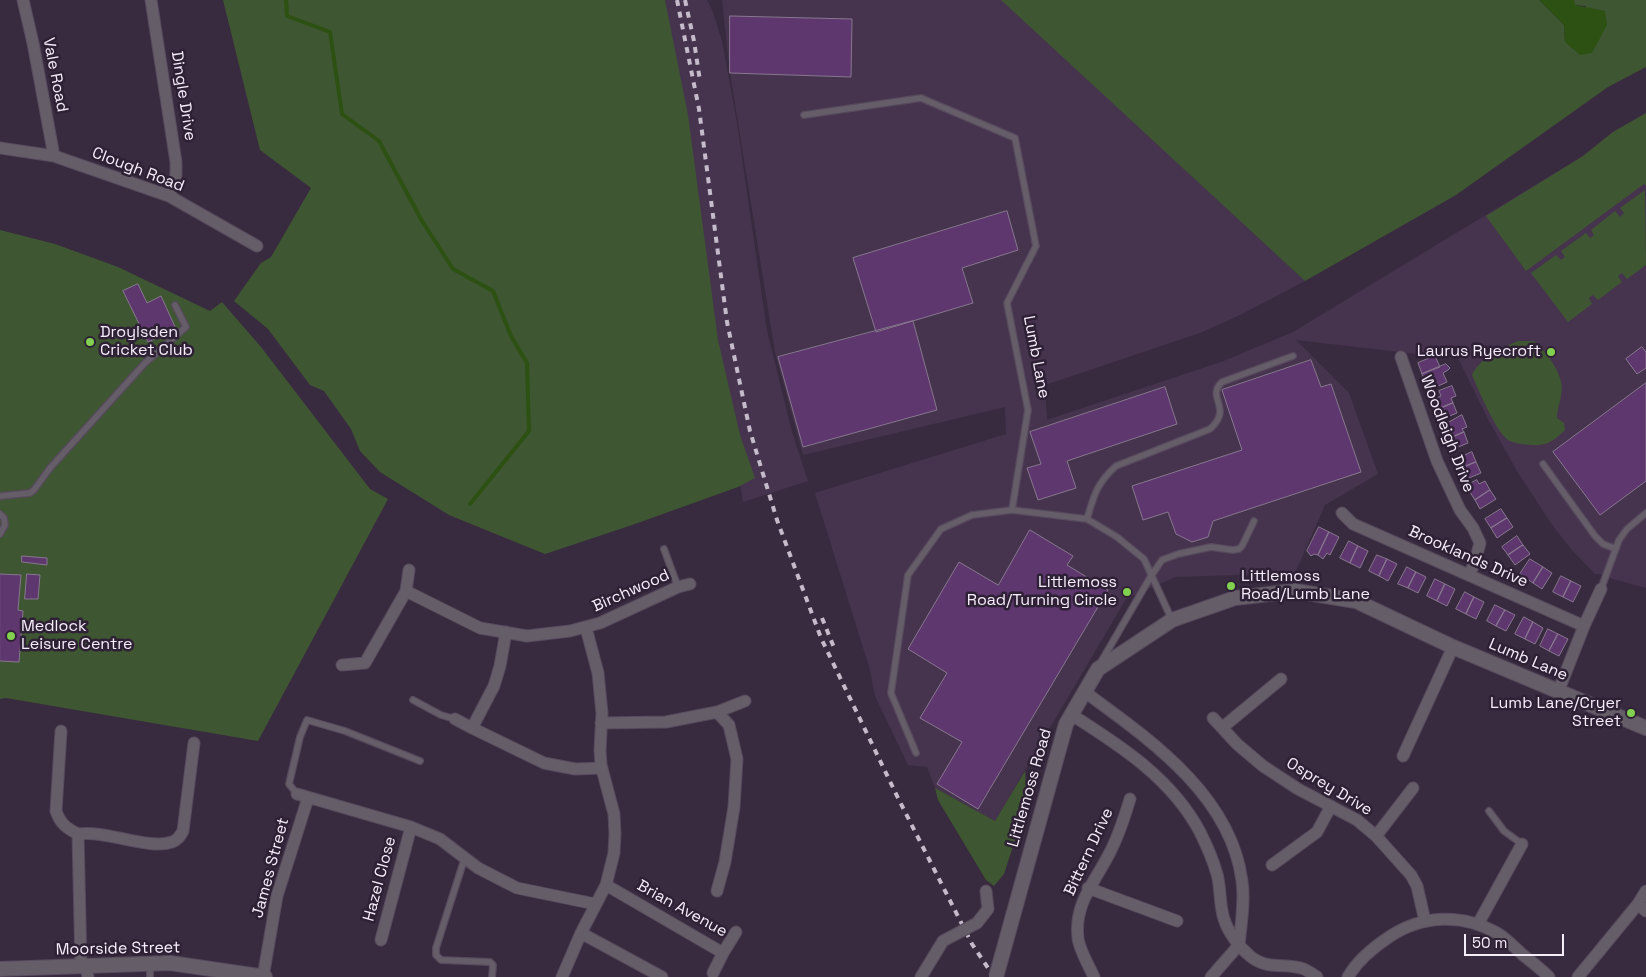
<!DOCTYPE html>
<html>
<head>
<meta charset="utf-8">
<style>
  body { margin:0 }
  #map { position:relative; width:1646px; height:977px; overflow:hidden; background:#392b3f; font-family:"Space Grotesk",sans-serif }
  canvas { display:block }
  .scale { position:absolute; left:1464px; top:934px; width:100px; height:22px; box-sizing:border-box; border:2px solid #f6edfb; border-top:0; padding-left:6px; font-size:15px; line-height:18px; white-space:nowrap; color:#f6edfb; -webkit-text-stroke:4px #2f2135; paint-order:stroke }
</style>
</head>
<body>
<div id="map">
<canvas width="1646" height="977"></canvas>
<div class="scale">50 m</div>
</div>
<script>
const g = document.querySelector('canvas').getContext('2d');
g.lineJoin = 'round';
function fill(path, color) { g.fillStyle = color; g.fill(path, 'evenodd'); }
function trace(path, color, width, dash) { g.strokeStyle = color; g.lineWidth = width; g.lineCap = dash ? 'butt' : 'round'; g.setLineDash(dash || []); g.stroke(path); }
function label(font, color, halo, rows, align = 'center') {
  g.font = font + ' "Space Grotesk",sans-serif'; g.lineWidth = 5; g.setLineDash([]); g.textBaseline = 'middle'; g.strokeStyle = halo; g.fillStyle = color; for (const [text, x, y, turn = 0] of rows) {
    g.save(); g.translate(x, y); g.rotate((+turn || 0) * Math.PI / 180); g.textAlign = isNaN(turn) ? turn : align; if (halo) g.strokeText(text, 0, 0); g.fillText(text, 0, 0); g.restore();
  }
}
fill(new Path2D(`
  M665,0h42l6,12 9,29 15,82 30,208 25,101 16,49 -65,21z
  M722,0h280l303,281 -63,33 -42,19 -155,52 2,35 174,-58 72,-30 290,-176 30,-24 33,-19v475l-33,-9 -13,-5h-5l-24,-25 -21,-27 -33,-51 -28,-50 -35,-71 -37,4 -121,-14 53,53 29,81 -53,31 -30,68 -120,4 -49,22 -131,222 -60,-33 -8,-21 -19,-2 -33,-69 -5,-26 -55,-177 191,-59 -1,-27 -202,48 -28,-103 -45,-279z`), '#46344e');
fill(new Path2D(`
  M223,0h442l23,115 30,225 22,95 15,43 -17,9 -103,37 -90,30 -96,-39 -69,-43 -20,-21 -9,-22 -27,-38 -14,-6 -42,-56 -34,-28 27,-38 10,-6 40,-69 -51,-38z
  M1001,0h538l25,25 1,17 21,-36 -12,-1v-5h72v67l-38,20 -152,108 -151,86z
  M1646,113v73l-2,-2 -118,87 -40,-55 97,-60 30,-24z
  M1645,190l1,75 -19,14 -5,-6 -4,3 4,6 -24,18 -5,-5 -4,3 3,6 -24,18 -37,-49 25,-18 5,5 4,-3 -4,-6 25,-18 4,5 4,-3 -3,-5 24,-19 5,6 4,-4 -4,-5z
  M0,230l55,14 63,23 92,44 12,-9 39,45 109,142 18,10 -130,242 -252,-43 -6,1z
  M1518,341h16c13,12 32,35 27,54 -1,9 -4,14 -4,23l7,5 1,7c-11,11 -18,16 -34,15 -8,-1 -16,-1 -23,-5 -13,-10 -29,-49 -36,-65 9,-18 28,-26 46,-34z
  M1025,771l2,32 -23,71 -10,12 -8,-6 -48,-80 -3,-12 60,33z`), '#3f5632');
fill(new Path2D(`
  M1539,0h35l1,5 30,6 2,14 -15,28 -12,2 -15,-13 -1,-17z`), '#2c5112');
trace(new Path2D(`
  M286,0l1,16 43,16 12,82 37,27 43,80 31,48 40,22 18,45 16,27 2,68 -59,73`), '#2c5112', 4);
const building = new Path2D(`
  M730,16l122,3 -1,58 -121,-4z
  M1007,211l11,39 -56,18 11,35 -97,29 -23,-74z
  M138,284l9,19 14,-7 15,33 -28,13 -25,-51z
  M913,321l24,89 -134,37 -25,-90z
  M1642,347l4,5v16l-9,6 -11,-15z
  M1435,356l5,11 -18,7 -4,-11z
  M1311,360l10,27 10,-3 30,88 -148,49 -5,16 -16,5 -16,-8 -8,-22 -25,8 -11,-34 110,-36 -20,-60z
  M1446,364l4,4 -2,2 -5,3 4,9 -18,8 -7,-16z
  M1646,383v98l-46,34 -47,-63z
  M1452,386l4,10 -5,2 2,5 -17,7 -4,-10 9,-4 -2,-5z
  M1165,387l12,37 -110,37 9,27 -38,12 -11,-32 14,-4 -11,-32z
  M1453,403l4,10 -17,7 -4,-10z
  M1462,415l5,12 -5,2 2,3 -18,8 -5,-13z
  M1464,432l4,11 -17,7 -5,-10z
  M1472,452l4,10 -17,7 -4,-9z
  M1476,462l5,11 -17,7 -5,-11z
  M1477,480l2,4 6,-3 5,9 -15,10 -9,-14z
  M1490,490l6,9 -16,10 -5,-9z
  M1501,509l6,9 -16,10 -6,-9z
  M1507,518l6,9 -16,11 -6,-10z
  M1319,527l10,5 -11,23 -4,-1 -3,2 -4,-5z
  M1030,530l43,26 -6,9 41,25 -130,219 -41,-25 25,-42 -42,-24 27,-45 -39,-24 51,-87 39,23z
  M1329,532l10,5 -9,18 -3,-2 -4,6 -5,-4z
  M1517,536l6,9 -15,10 -6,-8z
  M1349,541l9,5 -8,17 -10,-5z
  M1523,545l7,9 -15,11 -7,-10z
  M1358,546l10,5 -8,17 -10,-5z
  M1377,555l10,4 -8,17 -10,-5z
  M22,556l25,2v7l-25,-3z
  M1387,559l10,5 -9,17 -9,-5z
  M1530,559l13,8 -10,16 -13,-9z
  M1407,567l9,5 -8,16 -10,-4z
  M1543,567l9,6 -10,16 -9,-6z
  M1416,572l10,5 -8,16 -10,-5z
  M0,574l21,1 -3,35 5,1 -4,51 -19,-1z
  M27,574l13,1 -2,24h-13z
  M1561,576l10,5 -8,16 -10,-5z
  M1435,579l10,5 -8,17 -10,-5z
  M1571,581l10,5 -8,16 -10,-5z
  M1445,584l10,5 -8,17 -10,-5z
  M1465,592l9,5 -8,17 -10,-5z
  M1474,597l10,5 -8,17 -10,-5z
  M1495,605l10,5 -9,16 -9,-5z
  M1505,610l10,5 -9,16 -10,-5z
  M1524,617l9,5 -8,17 -10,-5z
  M1533,622l10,6 -8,16 -10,-5z
  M1548,629l10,5 -9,17 -9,-5z
  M1558,634l10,5 -9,17 -10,-5z`);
fill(building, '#5e376f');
trace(building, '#87778e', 1);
const service = new Path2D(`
  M804,115l117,-17 94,40 21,108 -29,57 21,107 -16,100 75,9 30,18 27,22 28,61
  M1543,464l52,72 8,8 13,5
  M1,496l29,-3 4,-3 16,-22 94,-104 42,-37 -11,-22
  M0,514l4,4 1,7 -5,9
  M1087,519c7,-24 10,-36 29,-53l94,-37c24,-22 -5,-31 12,-47l71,-26
  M664,549l14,38
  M1601,589l18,-49 8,-11 19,-16
  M1101,662l50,-86 11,-16 16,-6 33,-7 22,3 6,-1 3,-3 12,-25
  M413,700l28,15 14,4
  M916,753l-25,-60 17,-118 33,-46 31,-14 40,-5
  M297,794l-8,-10 11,-47 7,-17 38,11 75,30
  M1489,811l15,20 18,13
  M465,857l-29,91v7l5,5 49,2 3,3 -1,12
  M150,977v-13`);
const minor = new Path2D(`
  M23,0l10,43 21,113
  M151,0l25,162v13l-7,21
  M0,148l54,8 115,40 88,50
  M1401,357l36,104 23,49 13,18 7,15 -5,19 -6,13
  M1342,513l11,11 231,102
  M406,591l74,37 47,8 43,-5 30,-8 78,-36 12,-3
  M506,632l-6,34 -6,20 -22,42 72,35 31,6 27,-1
  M342,665l23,-2 41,-72 3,-21
  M1085,692c64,47 146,103 157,189 3,20 -1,44 -3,64
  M1558,692l26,-66 17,-37
  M717,712l28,-11
  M1072,715c49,31 100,64 128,117 6,12 13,28 17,42 4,14 2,30 7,45 4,13 15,28 26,37 18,15 36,6 54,13 4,2 9,5 13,8
  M1213,718l24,26 26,22 35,23 59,31 19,16 35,39 6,11 8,35
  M455,719l17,9
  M601,723l65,-1 51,-10 12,13 8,34 -3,48 -9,55 -8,29
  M1223,727l58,-48
  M61,731l-5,80c4,12 10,17 22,23l3,133
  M1403,756l50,-109
  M297,794l114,33 29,12 38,29 39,20 78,16
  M78,834c29,-4 70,16 94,8 6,-2 8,-6 11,-11l11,-88
  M1376,836l37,-48
  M1272,865l45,-33 14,-26
  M606,885l117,68 13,-21
  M1088,888l89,33
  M1638,904l8,-13
  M977,923l11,-14 -2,-18
  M1478,924l44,-80
  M581,933l81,44
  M381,940l30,-113
  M86,967l2,10
  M713,973l10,-20
  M263,977l14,-81 31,-98
  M562,977l19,-44 25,-48 8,-32 1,-19 -1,-20 -13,-49 -1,-15 2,-37 -4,-40 -12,-45
  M921,977l22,-36
  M1094,977c-5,-11 -15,-28 -16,-39 -4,-34 16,-55 30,-82 10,-18 16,-37 22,-57
  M1211,977l28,-32
  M1348,977c9,-16 26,-30 41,-40 33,-22 73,-24 108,-4 9,5 18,15 26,22 9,7 18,14 26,22
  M1578,977l60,-73 8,7`);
const tertiary = new Path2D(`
  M1001,959l65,-235 32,-55 74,-49 63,-22 60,-7 61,10 97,46 193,81
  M0,969l170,-6 95,14`);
trace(service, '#574a5d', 8);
trace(minor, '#574a5d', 13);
trace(tertiary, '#574a5d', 16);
trace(service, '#655e69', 5.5);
trace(minor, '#655e69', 11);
trace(tertiary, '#655e69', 14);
trace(new Path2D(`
  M677,0l22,109 28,213 23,109 27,89 44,118 77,160 74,146 22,33
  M685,0l9,41 6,40
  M822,618l13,32`), '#c5bbcb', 4, [6, 6]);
const minorBridge = new Path2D(`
  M943,941l34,-18`);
const tertiaryBridge = new Path2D(`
  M996,977l5,-18`);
trace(minorBridge, '#574a5d', 13, []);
trace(tertiaryBridge, '#574a5d', 16, []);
trace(minorBridge, '#655e69', 11);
trace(tertiaryBridge, '#655e69', 14);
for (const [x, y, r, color] of [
  [90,342,5,"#82d04f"],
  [1551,352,5,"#82d04f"],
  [1231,586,5,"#82d04f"],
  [1127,592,5,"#82d04f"],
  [11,636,5,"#82d04f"],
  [1631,713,5,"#82d04f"]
]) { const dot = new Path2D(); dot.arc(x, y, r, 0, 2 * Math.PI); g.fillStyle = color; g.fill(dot); trace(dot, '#2f2135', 2); }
label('16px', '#f6edfb', '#2f2135', [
  ["Vale Road",55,75,79],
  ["Dingle Drive",183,96,81],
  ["Clough Road",138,170,21],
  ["Lumb Lane",1036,357,79],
  ["Woodleigh Drive",1447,434,69],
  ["Brooklands Drive",1468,557,24],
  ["Birchwood",631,591,-24],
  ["Lumb Lane",1528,660,23],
  ["Osprey Drive",1329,787,31],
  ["Littlemoss Road",1030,788,-74],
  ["Bittern Drive",1089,852,-65],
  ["James Street",271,868,-75],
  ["Hazel Close",380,879,-75],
  ["Brian Avenue",682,909,29],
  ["Moorside Street",118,949,-1]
]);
label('16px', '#f6edfb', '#2f2135', [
  ["Droylsden",100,333],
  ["Cricket Club",100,351],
  ["Laurus Ryecroft",1541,352,"right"],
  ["Littlemoss",1241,577],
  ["Road/Lumb Lane",1241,595],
  ["Littlemoss",1117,583,"right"],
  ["Road/Turning Circle",1117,601,"right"],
  ["Medlock",21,627],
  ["Leisure Centre",21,645],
  ["Lumb Lane/Cryer",1621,704,"right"],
  ["Street",1621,722,"right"]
], 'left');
</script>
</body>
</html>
